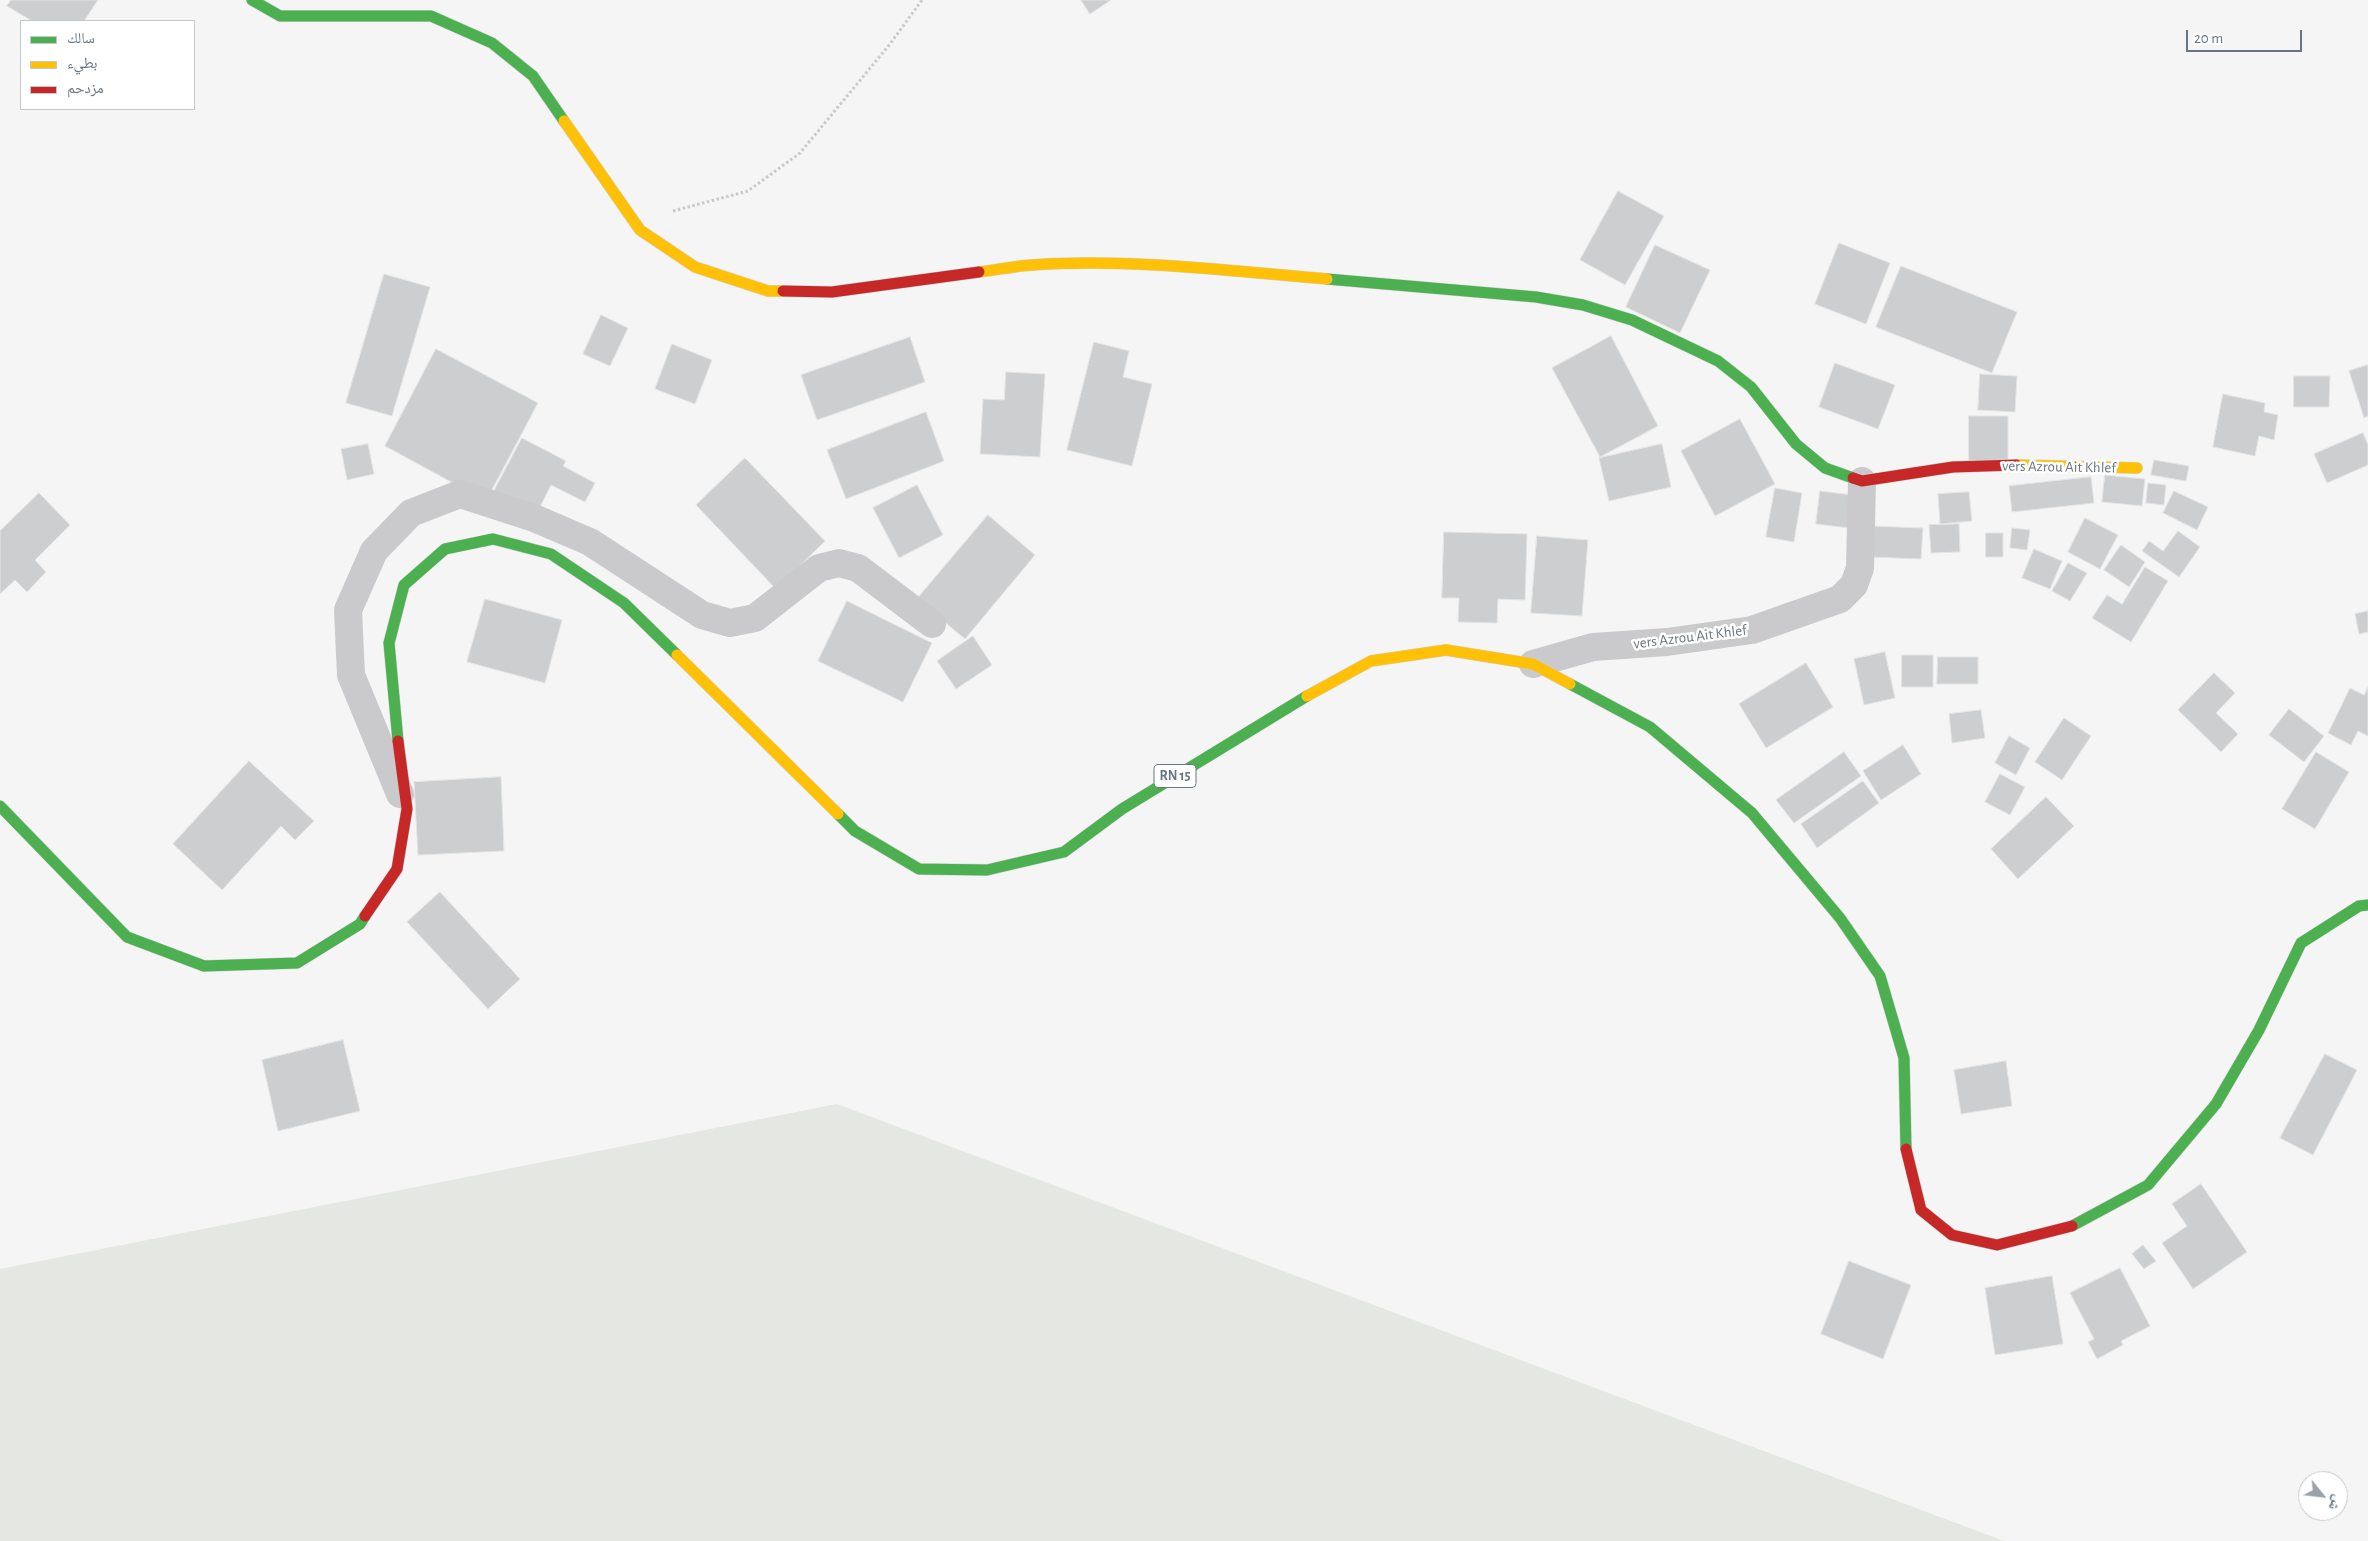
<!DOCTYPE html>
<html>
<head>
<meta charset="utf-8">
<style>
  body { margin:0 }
  #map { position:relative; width:2368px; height:1541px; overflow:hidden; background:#f5f5f5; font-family:"Alegreya Sans","Noto Naskh Arabic",sans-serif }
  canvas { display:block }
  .legend { position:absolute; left:20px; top:20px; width:175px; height:90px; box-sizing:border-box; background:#fff; border:1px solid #c3c8cd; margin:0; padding:6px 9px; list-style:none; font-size:15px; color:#687582 }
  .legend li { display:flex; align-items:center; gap:10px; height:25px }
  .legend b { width:25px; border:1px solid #c3c8cd }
  .north { position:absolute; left:2298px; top:1471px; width:50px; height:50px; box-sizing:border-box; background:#fff; border:1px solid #c3c8cd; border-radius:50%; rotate:119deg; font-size:14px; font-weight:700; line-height:20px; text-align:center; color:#687582 }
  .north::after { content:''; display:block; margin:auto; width:18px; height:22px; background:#99a2aa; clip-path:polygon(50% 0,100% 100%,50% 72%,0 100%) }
  .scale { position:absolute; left:2186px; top:30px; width:116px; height:22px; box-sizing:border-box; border:2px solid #687582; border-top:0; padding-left:6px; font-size:15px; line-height:18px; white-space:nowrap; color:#687582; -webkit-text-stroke:4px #fff; paint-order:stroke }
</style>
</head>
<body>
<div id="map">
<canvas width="2368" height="1541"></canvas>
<ul class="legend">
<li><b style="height:6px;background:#4caf50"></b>سالك</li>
<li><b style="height:6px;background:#ffc107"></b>بطيء</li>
<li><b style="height:6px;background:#c62828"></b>مزدحم</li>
</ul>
<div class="north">ش</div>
<div class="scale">20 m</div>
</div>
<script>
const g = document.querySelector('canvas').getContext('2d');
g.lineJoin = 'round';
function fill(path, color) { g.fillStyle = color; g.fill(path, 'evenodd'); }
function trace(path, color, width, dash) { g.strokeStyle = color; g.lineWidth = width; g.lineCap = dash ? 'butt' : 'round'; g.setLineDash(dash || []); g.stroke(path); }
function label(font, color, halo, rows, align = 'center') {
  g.font = font + ' "Alegreya Sans",sans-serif'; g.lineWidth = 5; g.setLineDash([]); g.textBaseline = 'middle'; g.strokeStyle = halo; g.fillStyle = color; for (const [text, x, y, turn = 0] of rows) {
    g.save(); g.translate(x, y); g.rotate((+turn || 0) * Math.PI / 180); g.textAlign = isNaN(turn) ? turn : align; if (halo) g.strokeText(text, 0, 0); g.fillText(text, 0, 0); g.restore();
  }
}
fill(new Path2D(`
  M837,1104l1167,437h-2004v-272z`), '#e4e7e2');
const building = new Path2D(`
  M11,0h87l-14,21h-52l-25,-15z
  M1081,0h30l-21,14z
  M1618,191l46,25 -39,69 -45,-25z
  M1839,243l51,20 -24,61 -51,-20z
  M1655,245l55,25 -30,63 -54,-26z
  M1901,266l116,46 -25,61 -116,-46z
  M384,274l46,13 -38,129 -46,-13z
  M601,315l27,13 -18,38 -27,-12z
  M1611,336l47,90 -58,31 -48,-89z
  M910,337l15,45 -108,38 -16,-45z
  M1094,342l35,9 -6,26 29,7 -20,82 -65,-16z
  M672,344l40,16 -17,44 -40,-15z
  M436,349l102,54 -52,98 -101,-55z
  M1835,363l60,22 -17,44 -59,-22z
  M2368,365v51l-4,2 -15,-47z
  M1006,372l39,2 -5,83 -60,-3 3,-55 21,1z
  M1980,374l37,2 -2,36 -37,-2z
  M2294,376h36l-1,31h-35z
  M2223,394l42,9 -1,9 14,3 -4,25 -15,-4 -4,20 -42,-9z
  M926,412l18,49 -98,38 -19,-49z
  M1969,416h39v44l-39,1z
  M1740,419l35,65 -60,32 -34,-65z
  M2363,433l5,12v20l-41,18 -13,-29z
  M522,438l44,23 -3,5 32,17 -10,19 -34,-17 -14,28 -43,-22z
  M368,444l6,30 -27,6 -6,-31z
  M1662,444l9,43 -62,14 -10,-43z
  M745,458l80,83 -49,48 -80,-84z
  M2154,460l35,6 -3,15 -35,-6z
  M2105,475l40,4 -3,27 -40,-4z
  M2091,477l3,26 -82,9 -3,-26z
  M2148,483l18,2 -2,20 -18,-2z
  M917,485l26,50 -44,23 -26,-50z
  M1775,488l27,5 -8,49 -28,-5z
  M1820,491l33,4 -4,33 -33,-4z
  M2174,491l34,16 -11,23 -34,-17z
  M1969,492l3,29 -32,3 -2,-30z
  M39,493l31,32 -35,35 11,12 -19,20 -12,-12 -15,14v-63z
  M988,515l47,40 -70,84 -48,-40z
  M2085,518l33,17 -18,34 -32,-17z
  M1959,524l1,28 -29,1 -2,-28z
  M1871,526l52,2 -2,31 -51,-2z
  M2012,528l18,2 -3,20 -17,-2z
  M2178,531l22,16 -21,30 -37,-26 7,-10 14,10z
  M1444,532l83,2 -2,66 -27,-1 -1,24 -39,-1 1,-24h-17z
  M1986,533h17v24h-17z
  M1537,536l51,4 -6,76 -51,-3z
  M2121,545l24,17 -16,25 -25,-17z
  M2034,549l28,12 -12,28 -28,-11z
  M2068,563l19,10 -17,28 -18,-10z
  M2145,567l23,14 -37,61 -39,-24 15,-23 15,9z
  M485,599l77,21 -17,63 -78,-21z
  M847,601l85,42 -29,59 -85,-41z
  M2368,611v21l-9,2 -4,-20z
  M973,636l19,29 -36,24 -19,-28z
  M1885,652l10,46 -31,7 -10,-46z
  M1902,655h31v32h-31z
  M1938,657h40v27h-41z
  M1806,663l27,44 -67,41 -27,-44z
  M2214,673l21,20 -19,20 22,21 -17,18 -43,-42z
  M2368,687v49l-10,-5 -7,14 -23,-12 22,-45 14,7z
  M2289,709l35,27 -20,26 -35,-27z
  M1981,710l4,28 -33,5 -3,-29z
  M2064,718l27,18 -29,44 -27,-18z
  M2009,736l21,12 -14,27 -21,-12z
  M1903,745l18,29 -40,26 -18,-29z
  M1844,752l17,24 -67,47 -18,-23z
  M2316,752l33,20 -34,57 -33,-20z
  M249,761l65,60 -19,19 -14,-14 -59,64 -49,-46z
  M2000,774l25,13 -15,28 -25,-13z
  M501,777l3,74 -86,4 -4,-73z
  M1863,781l16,22 -62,45 -16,-24z
  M2046,797l28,29 -56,53 -27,-30z
  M440,892l80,87 -32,30 -81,-87z
  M343,1040l17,71 -82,20 -16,-71z
  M2325,1054l32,16 -44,85 -33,-17z
  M2006,1061l6,45 -51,8 -7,-44z
  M2201,1184l46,68 -54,37 -31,-46 25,-17 -15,-22z
  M2143,1245l13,16 -12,8 -12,-15z
  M1849,1261l62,24 -28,74 -62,-25z
  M2120,1268l30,58 -29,15 2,4 -26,14 -9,-17 6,-3 -24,-46z
  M2052,1276l11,68 -68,11 -10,-67z`);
fill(building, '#cdcecf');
trace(building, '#e4e4e4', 1);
const fast = new Path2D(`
  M252,0l28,16h151l61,27 41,33 31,45
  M1327,279l209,18 47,8 49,15 86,41 33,26 45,57 29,24 28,10
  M1570,684l80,43 102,86 88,105 40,58 24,82 2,91
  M398,741l-9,-98 15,-58 41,-36 48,-10 58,15 73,49 53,52
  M0,806l127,131 77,29 93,-3 63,-39 5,-8
  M838,814l17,17 64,38 68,1 77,-18 58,-43 185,-113
  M2072,1226l76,-41 68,-81 43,-74 42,-87 58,-37 9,-1`);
const slow = new Path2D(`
  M564,121l76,109 55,37 73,24h15
  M979,272c18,-2 35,-6 53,-7 98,-7 198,6 295,14
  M2016,465l121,3
  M677,655l161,159
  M1307,696l64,-35 75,-11 87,14 37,20`);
const jam = new Path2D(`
  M783,291l49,1 147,-20
  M1853,478l9,3 91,-14 63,-2
  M365,916l32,-47 10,-60 -9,-68
  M1906,1149l15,61 31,25 45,10 75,-19`);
trace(fast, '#d2d3d3', 12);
trace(slow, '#d2d3d3', 12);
trace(jam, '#d2d3d3', 12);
trace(new Path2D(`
  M673,211l75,-20 52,-38 90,-109 32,-44`), '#c8c9ca', 3, [2.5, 2.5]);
trace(new Path2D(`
  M1533,664l60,-17 74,-5 85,-12 88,-31 14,-14 6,-17 2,-87
  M400,794l-49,-119 -3,-65 26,-59 37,-38 49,-19 74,24 56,24 112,73 28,8 25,-5 64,-50 20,-5 19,5 74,56`), '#cacacc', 28);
trace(fast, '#4caf50', 11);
trace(slow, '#ffc107', 11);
trace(jam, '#c62828', 11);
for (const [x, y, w] of [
  [1175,776,42]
]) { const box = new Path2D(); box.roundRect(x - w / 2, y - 11.5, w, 23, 4); g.fillStyle = '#fff'; g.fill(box); trace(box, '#687582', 1); }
label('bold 14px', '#687582', null, [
  ["RN 15",1175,776]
]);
label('15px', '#687582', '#fff', [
  ["vers Azrou Ait Khlef",2059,467,1],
  ["vers Azrou Ait Khlef",1690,637,-7]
]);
</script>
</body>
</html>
